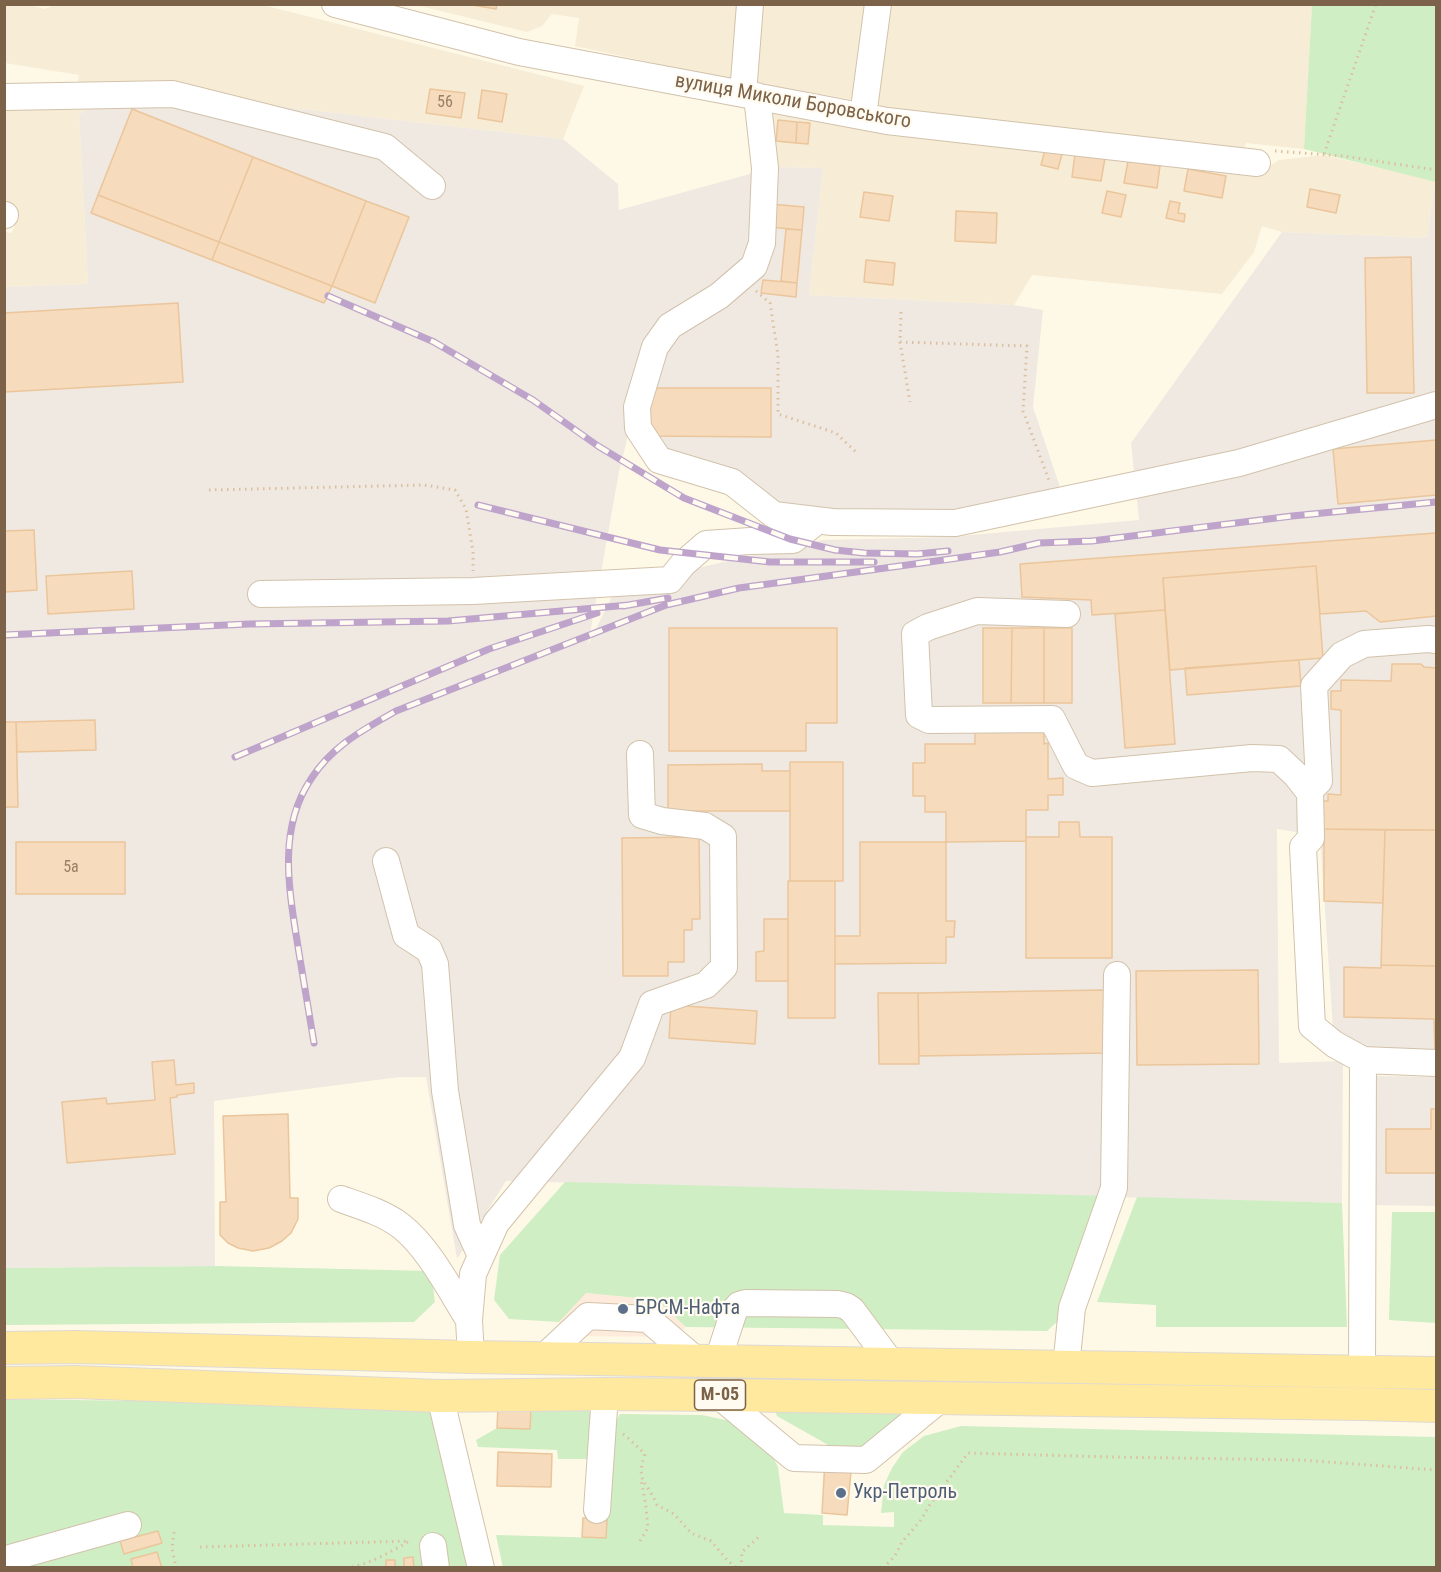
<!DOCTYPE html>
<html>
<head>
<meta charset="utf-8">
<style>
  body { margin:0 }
  #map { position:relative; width:1441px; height:1572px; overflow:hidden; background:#fef9e7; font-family:"Roboto Condensed",sans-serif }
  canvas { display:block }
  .frame { position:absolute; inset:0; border:6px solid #7b6248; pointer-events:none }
</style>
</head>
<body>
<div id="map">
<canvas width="1441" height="1572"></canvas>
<div class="frame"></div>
</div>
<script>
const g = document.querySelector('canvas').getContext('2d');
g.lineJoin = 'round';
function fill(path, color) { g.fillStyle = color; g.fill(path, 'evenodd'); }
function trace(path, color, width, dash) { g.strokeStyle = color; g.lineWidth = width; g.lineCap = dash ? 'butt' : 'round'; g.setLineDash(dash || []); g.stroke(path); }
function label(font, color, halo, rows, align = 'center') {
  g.font = font + ' "Roboto Condensed",sans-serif'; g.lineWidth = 4.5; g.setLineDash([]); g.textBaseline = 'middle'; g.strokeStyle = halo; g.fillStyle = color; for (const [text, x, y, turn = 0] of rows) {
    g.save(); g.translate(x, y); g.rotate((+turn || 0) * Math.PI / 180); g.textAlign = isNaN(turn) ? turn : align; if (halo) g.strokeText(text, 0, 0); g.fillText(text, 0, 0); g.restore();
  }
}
fill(new Path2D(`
  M58,4l205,1 321,81 -21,53 -438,-50 -46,25 9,170 -83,3v-55l7,1 7,-21 -14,-8v-99l70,-1 4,-29 -74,-12v-58h27l12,4z
  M416,5h327l-5,76 -163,-35 4,-28 -27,-4 -10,12 -15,6z
  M757,5h113l-14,95 -105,-17z
  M887,5h425l-8,144 -58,-6 -3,11 -370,-47z
  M764,105l491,70 24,-15 45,-5 111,26 -8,57 -145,-6 -20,-6 -8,26 -32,42 -190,-19 -18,30 -205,-10 14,-127 -54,-1z`), '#f7ecd5');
fill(new Path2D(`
  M585,1293l52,5 23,5 26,24 -12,10 -103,-1 -10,-8 -2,-6z`), '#ffebdb');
fill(new Path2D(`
  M125,89l438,50 55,45 1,26 138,-38 -10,95 -93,63 -35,142 -31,173 29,-59 205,-46 127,-3 190,-17 -8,-77 151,-211 145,6 8,-57 1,1v875l-59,-2 -44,-26 -13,-193 -43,-7 2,234 64,-2 -1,142 -836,-22 -49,78 -31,-182h-26l-186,24 1,165 -210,2 -1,-981 84,-3 -9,-170z
  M769,167l54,1 -14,127 205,10 29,5 -10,97 29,86 -102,23 -138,-3 -53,-10 -108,-48 -20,-49 18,-59 98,-80z
  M1373,1076l63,1v129l-66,-1z`), '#efe9e1');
fill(new Path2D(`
  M1312,5h124v177l-132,-33z
  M565,1182l544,14 -50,124 -12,11 -361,-4 -26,-24 -23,-5 -51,-5 -27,29 -50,-3 -15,-19 6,-45z
  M1137,1197l205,6 5,124h-191v-22l-59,-3z
  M1392,1212h44v111l-47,-3z
  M215,1266l216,5 4,31 -21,20 -409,3 -1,-57z
  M5,1399l416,6 11,9 41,154h-468z
  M532,1404l56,6 6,9 -2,40h-34l-1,-9 -79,-3 -2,-7 21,-12 33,1z
  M774,1408l140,3 -56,40 -21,-1 -60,-34z
  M620,1414l82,1 28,6 40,30 8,16 6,46 39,2v10l71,2v-15l-13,1 3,-28 8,-17 11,-16 21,-16 37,-10 475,11v130l-933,1 -7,-33 110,3 5,-108z`), '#cfeec4');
const building = new Path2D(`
  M467,4h30l-1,5z
  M430,89l35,4 -4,25 -35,-5z
  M482,90l25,4 -5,28 -24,-4z
  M132,109l121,48 -34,85 -121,-47z
  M778,120l19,2 -1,21 -20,-2z
  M797,122l13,1 -2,21 -12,-1z
  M1045,150l17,4 -4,15 -17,-4z
  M1075,154l30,4 -4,23 -29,-4z
  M253,157l113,44 -34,85 -113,-44z
  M1128,161l32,5 -3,22 -33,-5z
  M1188,169l38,7 -4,22 -38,-7z
  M1310,189l30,6 -4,18 -29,-6z
  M1107,191l19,4 -5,22 -19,-4z
  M864,192l29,4 -4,25 -29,-4z
  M98,195l121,47 -7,18 -121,-47z
  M366,201l43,16 -34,86 -43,-17z
  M1170,201l10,2 -2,10 7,1 -1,8 -18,-4z
  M771,204l33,3 -2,23 -33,-3z
  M956,211l41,2 -1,30 -41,-2z
  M786,229l16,1 -5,53 -16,-2z
  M219,242l113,44 -8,17 -112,-43z
  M1411,257l3,136h-47l-2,-135z
  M866,260l29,3 -2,22 -29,-3z
  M763,280l34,3 -1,14 -35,-4z
  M178,303l5,79 -179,10v-79z
  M648,388h123v49l-123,-1z
  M1436,440v55l-98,9 -5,-55z
  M34,530l3,60 -33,2v-61z
  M1436,533v83l-56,6 -14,-11 -46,3 -4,-48 -153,12 2,32 -73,5 -1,-15 -69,-3 -2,-33z
  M1316,566l7,92 -153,12 -7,-92z
  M132,571l2,38 -86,5 -2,-38z
  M1165,610l10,134 -50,4 -10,-134z
  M669,628h168v95h-31v28h-137z
  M983,628h29l-1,75h-28z
  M1012,628h32v75h-33z
  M1044,628h28v75h-28z
  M1299,660l2,26 -114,9 -2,-27z
  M1392,664h29l3,3 12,1v162l-119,-1v-28h11v-7l13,1v-85l-10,-1v-18h10v-11l50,1z
  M95,720l1,30 -79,2 -1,-30z
  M4,722h12l2,85h-14z
  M975,730h69v14l4,-1v36l15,-1v17h-15v15h-22v31l-80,1v-30h-21v-16h-12v-33h12v-19h50z
  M790,762h53v119h-53z
  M762,764v7h28v40h-122v-46z
  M1059,822h20l1,15h32v121h-86v-121h33z
  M1324,829l61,1 -2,73 -59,-2z
  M1385,830h51v136l-55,-1z
  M699,837l1,82h-8v11h-8v32h-16v14h-45l-1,-138z
  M16,842h109v52h-109z
  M860,842h86v79h9l-1,16h-8v26l-111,1v-28h25z
  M788,881h47v137h-47z
  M764,919h24v62h-32v-29l8,-1z
  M1381,965l55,1v90h-1l-1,-37 -90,-2v-50l37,1z
  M1258,970l1,94 -122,1 -1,-94z
  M1106,990v63l-187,3 -1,-63z
  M878,993h40l1,71h-40z
  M671,1005l86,6 -2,33 -86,-6z
  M174,1060l2,25 18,-2v10l-17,2v2l-7,1 5,56 -108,9 -5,-61 44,-4 1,6 48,-4 -3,-38z
  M1431,1109h5v64h-50v-44h45z
  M288,1114l2,84h8v21l-7,14 -9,8 -13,7 -16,3 -15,-3 -10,-5 -8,-8v-33h6l-3,-86z
  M498,1407l33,2 -1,20 -33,-1z
  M498,1452l54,2 -1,33 -54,-1z
  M825,1460l27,1 -5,54 -25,-2z
  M583,1518l24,2 -1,18 -24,-1z
  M158,1531l4,12 -38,11 -4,-13z
  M157,1552l5,16h-29l-2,-9z
  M413,1557l1,11h-10v-10z
  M386,1560h9v8h-9z`);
fill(building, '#f6dcbc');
trace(building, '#ebc59b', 1.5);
const minor = new Path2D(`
  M335,4l184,48 368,69 370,42
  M743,94l7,-90
  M757,96l8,72 -3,75 -8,23 -35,30 -49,30 -15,21 -18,60 1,21 21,32 73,22 42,33 58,7 123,1 284,-60 197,-58
  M4,97l169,-3 212,53 47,39
  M863,116l15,-112
  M4,215h1
  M261,594l212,-3 197,-11 13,-16 23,-20 44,-3 43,-1 24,-19
  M1067,614l-90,-3 -49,16 -13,7 4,81 10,5 123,-1 24,47 16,7 160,-15 27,1 17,16 14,18
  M386,861l20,74 23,15 6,14 10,127 22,134 14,31
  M1363,1060l73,3
  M341,1199c20,7 43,14 60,27 28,22 49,64 68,94
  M471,1357l-2,-37 4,-46 23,-51 136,-165 20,-54 54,-19 18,-18 -1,-130 -18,-11 -43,-5 -20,-6 -2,-61
  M543,1358l45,-42 60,3 48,41
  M718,1360l16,-49 5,-6 7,-2 92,1 8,2 6,4 40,54
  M1066,1367l6,-59 42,-120 3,-213
  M1362,1372l1,-312 -29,-16 -22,-18 -9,-179 8,-9 -1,-45 2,-5 7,-7 -5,-95 28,-31 22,-11 64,-5 8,1
  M718,1395l76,63 72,2 77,-63
  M440,1396l41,172
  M597,1510l8,-116
  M433,1546l3,22
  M4,1561l6,-3 118,-33`);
const major = new Path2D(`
  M4,1348l71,-1 396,10 965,16
  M4,1383l72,-1 364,14 165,-2 113,1 644,9 74,2`);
trace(minor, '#d2c2ab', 28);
trace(major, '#dfd9d3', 34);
trace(new Path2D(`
  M1275,151l68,5 93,14
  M1324,154l52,-150
  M756,291l14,12 8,52v59l58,19 21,20
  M901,312l-1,30 127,4 -4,65 27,72
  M900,342l10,60
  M209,490l215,-5 31,5 11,19 7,43v19
  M623,1434l4,3 18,17c-10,29 2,26 12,51l17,9 17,19 20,8 17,20 9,7
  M174,1532l-2,16 4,20
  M640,1541l8,-13 -2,-21 -5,-28
  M200,1547l210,-6
  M346,1568c23,-3 42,-15 62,-26
  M741,1568l1,-16 18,-16
  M883,1568l12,-12 7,-14 19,-22 8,-14 39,-53 144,4 189,3 135,10`), '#dcbf9f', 3, [1.5, 4.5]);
trace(minor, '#fff', 26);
trace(major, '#ffe99e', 32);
const rail = new Path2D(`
  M328,296l106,46 99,58 65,46 86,52 106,41 45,11 29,3 53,1 31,-3
  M478,505l182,45 110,12h104
  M623,606l45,-8
  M4,635l245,-11 199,-3 181,-16
  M235,757l254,-108 108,-36
  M314,1043c-5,-30 -10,-60 -15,-90 -9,-58 -23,-122 12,-174 21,-33 52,-49 85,-68l270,-106 73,-17 190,-26 71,-10 39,-9 53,-2 200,-25 144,-14`);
trace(rail, '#bea3ca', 7);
trace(rail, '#fffbf0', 4.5, [14]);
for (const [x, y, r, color] of [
  [623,1309,6,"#5c6f8a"],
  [841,1493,6,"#5c6f8a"]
]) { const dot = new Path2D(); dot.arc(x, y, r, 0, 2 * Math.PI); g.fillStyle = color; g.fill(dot); trace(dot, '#fffbf0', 2); }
label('16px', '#9a8065', null, [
  ["56",445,103],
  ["5а",71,868]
]);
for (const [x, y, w] of [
  [720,1395,51]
]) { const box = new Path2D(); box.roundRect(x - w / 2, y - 15, w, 30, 4.5); g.fillStyle = '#fffbf0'; g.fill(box); trace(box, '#7b6248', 1.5); }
label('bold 18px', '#7b6248', null, [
  ["М-05",720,1395]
]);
label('20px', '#7b6248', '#fffbf0', [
  ["вулиця Миколи Боровського",793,102,10]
]);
label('20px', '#4e5e75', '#fffbf0', [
  ["БРСМ-Нафта",635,1309],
  ["Укр-Петроль",853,1493]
], 'left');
</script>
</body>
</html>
